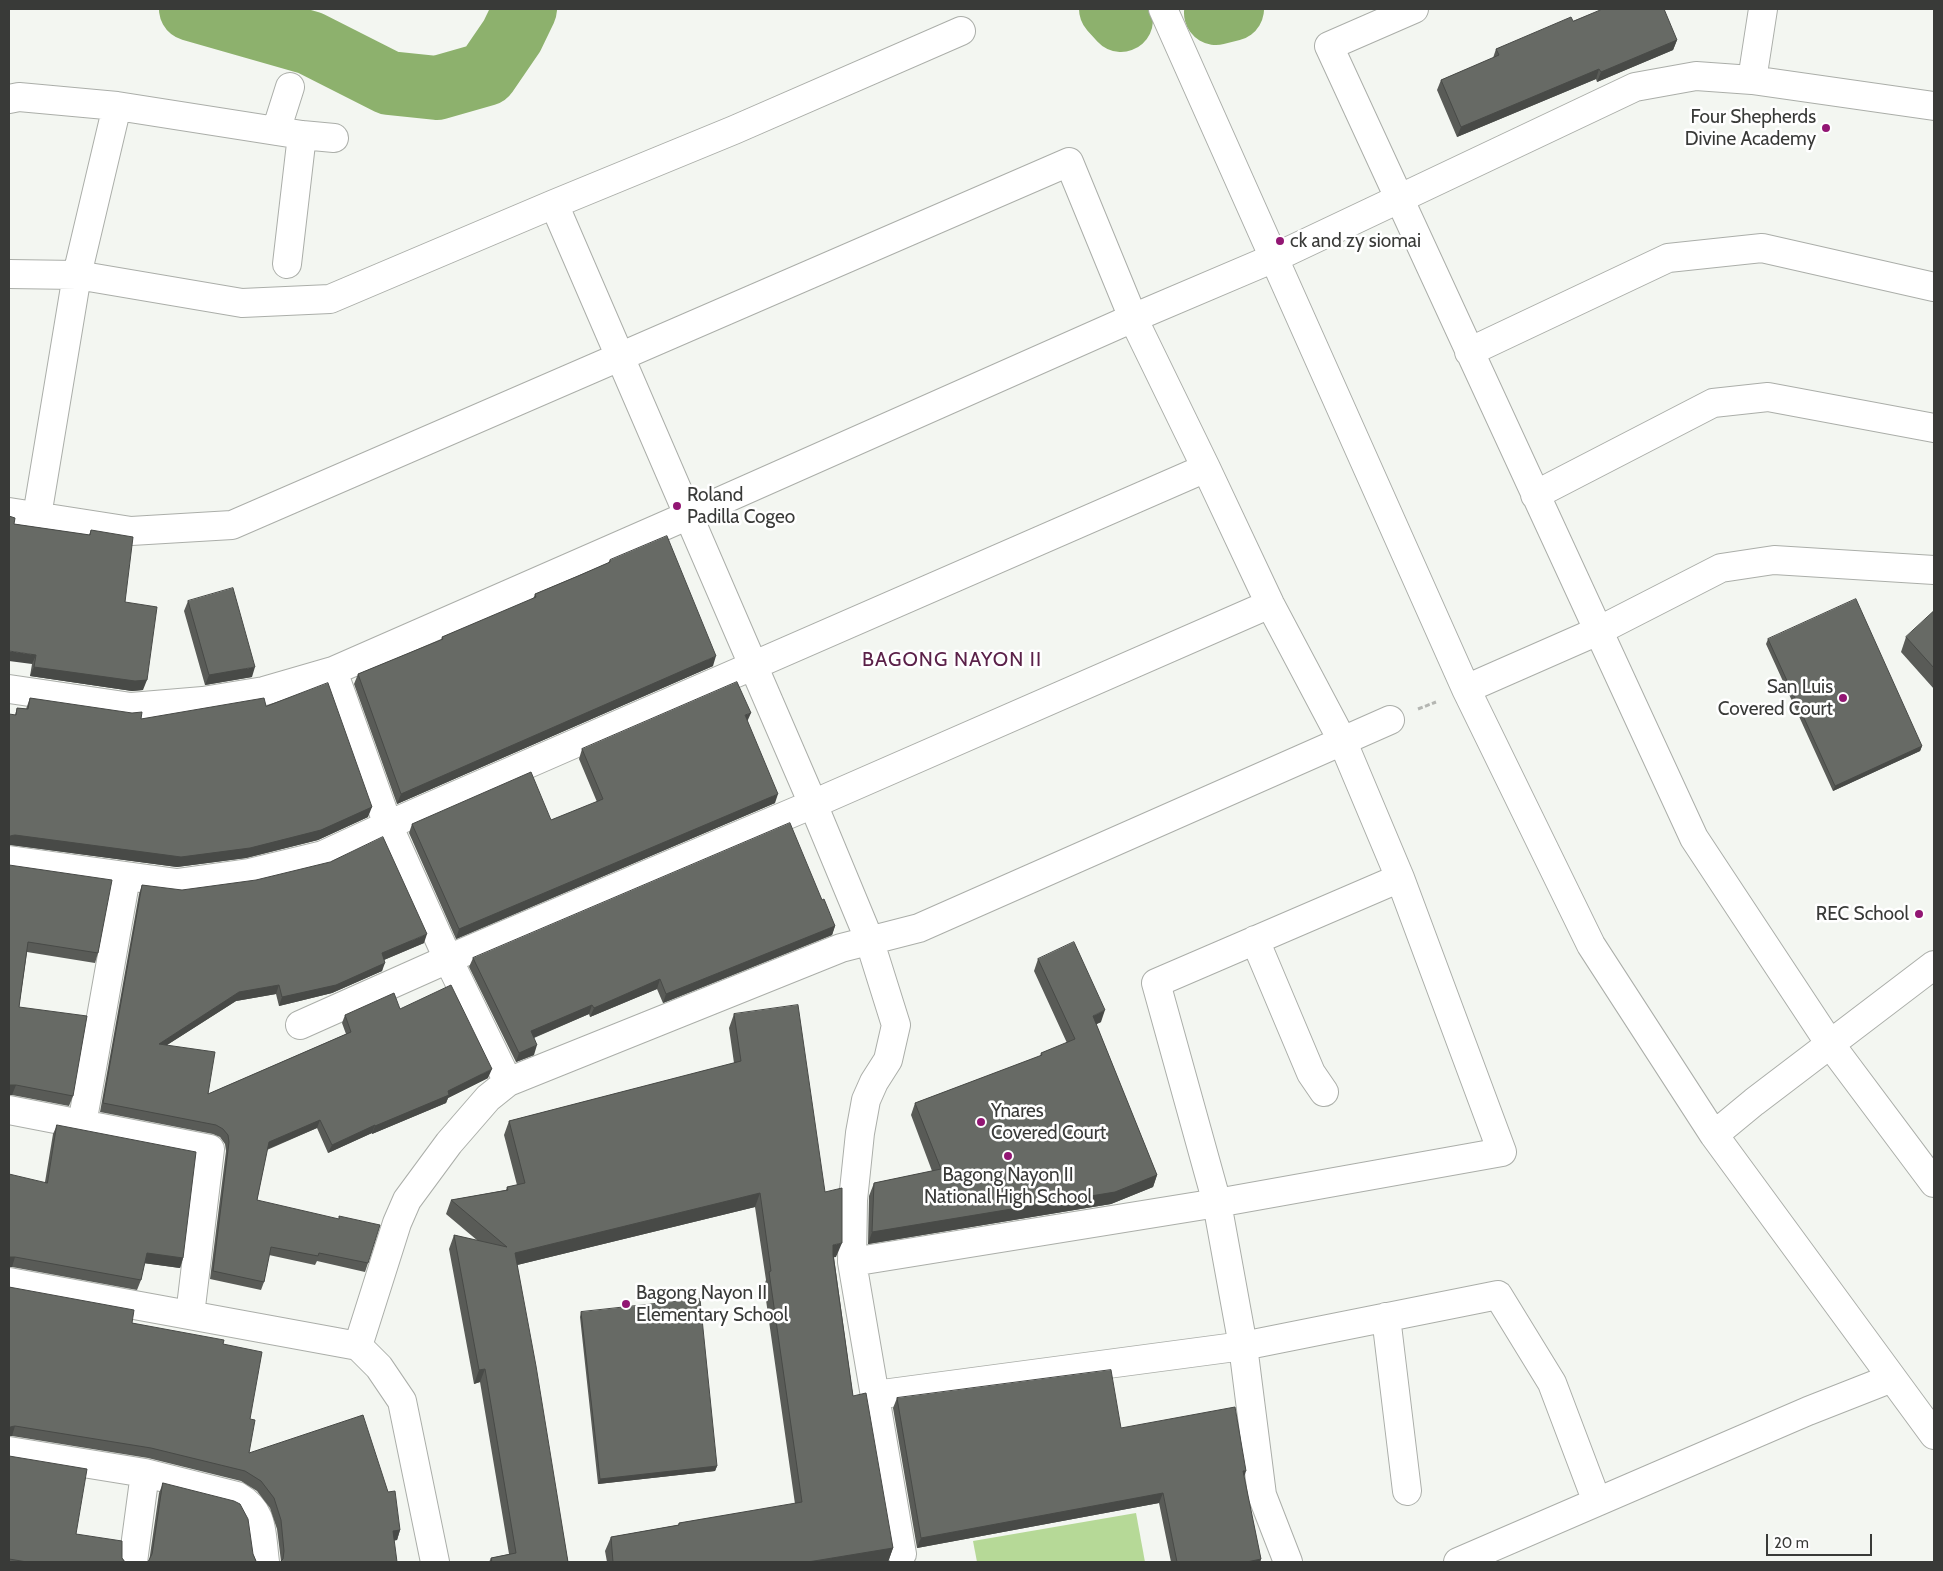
<!DOCTYPE html>
<html>
<head>
<meta charset="utf-8">
<style>
  body { margin:0 }
  #map { position:relative; width:1943px; height:1571px; overflow:hidden; background:#f3f6f1; font-family:Cabin,sans-serif }
  canvas { display:block }
  .frame { position:absolute; inset:0; border:10px solid #393a38; pointer-events:none }
  .scale { position:absolute; left:1766px; top:1534px; width:106px; height:22px; box-sizing:border-box; border:2px solid #393a38; border-top:0; padding-left:6px; font-size:15px; line-height:18px; white-space:nowrap; color:#393a38; -webkit-text-stroke:4px #fff; paint-order:stroke }
</style>
</head>
<body>
<div id="map">
<canvas width="1943" height="1571"></canvas>
<div class="frame"></div>
<div class="scale">20 m</div>
</div>
<script>
const g = document.querySelector('canvas').getContext('2d');
g.lineJoin = 'round';
function fill(path, color) { g.fillStyle = color; g.fill(path, 'evenodd'); }
function trace(path, color, width, dash) { g.strokeStyle = color; g.lineWidth = width; g.lineCap = dash ? 'butt' : 'round'; g.setLineDash(dash || []); g.stroke(path); }
function label(font, color, halo, rows, align = 'center') {
  g.font = font + ' Cabin,sans-serif'; g.lineWidth = 5; g.setLineDash([]); g.textBaseline = 'middle'; g.strokeStyle = halo; g.fillStyle = color; for (const [text, x, y, turn = 0] of rows) {
    g.save(); g.translate(x, y); g.rotate((+turn || 0) * Math.PI / 180); g.textAlign = isNaN(turn) ? turn : align; if (halo) g.strokeText(text, 0, 0); g.fillText(text, 0, 0); g.restore();
  }
}
fill(new Path2D(`
  M1136,1513l9,49h-168l-4,-21z`), '#b6d997');
trace(new Path2D(`
  M191,9l119,34 79,40 48,5 49,-14 26,-38 13,-27
  M1111,9l10,11
  M1216,13l16,-4`), '#8db16d', 64);
const minor = new Path2D(`
  M1163,9l303,680 125,256 123,190 220,300
  M1414,9l-85,37 365,792 136,206 104,139
  M1752,80l11,-71
  M9,99l10,-2 98,9 185,29 32,3
  M276,131l14,-44
  M554,204l259,600 56,135 27,86 -8,35 -14,22 -8,18 -6,33 -7,67 -1,62 50,292
  M287,264l15,-129
  M9,274l68,1 165,28 88,-4 224,-95 180,-74 227,-99
  M1469,352l199,-94 94,-10 172,39
  M1535,495l178,-92 55,-6 166,31
  M9,512l122,19 101,-6 837,-363 64,156 73,150 64,136 72,136 58,138 102,274 -285,51 -365,59
  M37,516l40,-241 40,-169
  M333,671l55,154 60,134 60,123
  M9,689l122,18 72,-6 61,-10 69,-20 356,-156 444,-197 141,-60 361,-171 61,-11 56,4 182,26
  M1466,689l132,-58 123,-63 53,-8 160,10
  M9,860l168,23 72,-10 74,-18 65,-30 818,-357
  M1255,940l56,133 13,19
  M300,1025l148,-66 365,-155 457,-200
  M9,1110l201,39 -20,166
  M82,1124l44,-247
  M1714,1135l40,-33 180,-137
  M9,1282l349,64 21,21 23,34 33,161
  M1386,1317l21,174
  M358,1346l39,-123 10,-23 42,-57 39,-45 20,-16 333,-134 78,-20 471,-208
  M875,1395l368,-49 255,-51 54,88 45,119 -139,60
  M9,1451l136,22 92,23c28,16 24,37 28,66
  M1597,1502l211,-91 84,-33
  M133,1562l12,-89
  M1288,1562l-26,-67 -19,-149 -26,-143 -61,-220 244,-105`);
trace(minor, '#abaea9', 30);
trace(new Path2D(`
  M1418,709l18,-7`), '#b4b6b2', 3, [5, 2.5]);
trace(minor, '#fff', 28);
fill(new Path2D(`
  M1573,21l104,19 -4,10 -76,32 -1,-3 -139,58 -20,-47 4,-10 52,-22 3,-9z
  M14,524l75,11 2,-5 34,72 18,88 -11,1 -102,-15 2,-12z
  M610,560l103,106 -316,138 -43,-120 4,-10 83,-34 1,-3 91,-38 2,-5 73,-31z
  M188,601l64,76 -47,8 -21,-74z
  M1934,611v78l-33,-37 5,-15z
  M1768,639l154,107 -2,5 -87,40 -67,-147z
  M30,698l111,21 125,-13 102,111 -50,23 -72,18 -69,9 -166,-22 4,-130 2,-7 9,1z
  M747,721l28,82 -319,136 -47,-106 3,-9 139,-4 46,-18 -18,-43 3,-10z
  M9,865l89,88 -3,10 -68,-11 -8,55 54,89 -4,10 -57,-11h-3z
  M142,885l282,58 -40,17 -2,11 -50,22 -53,13 -3,-12 -40,7 -69,44 41,49 138,-60 -4,-11 3,-8 55,-6 88,69 -40,20 -2,5 -74,31v-1l-44,20 -11,-25 -50,22 -10,50 111,63 -3,9 -48,-11 -2,4 -46,-10 -5,27 -3,8 -51,-11 16,-128 -1,-7 -5,-7 -7,-3 -113,-22 39,-218z
  M822,900l13,26 -3,9 -169,68 -6,-14 -67,28 -1,-3 -55,24v17l-18,7 -47,-95 4,-9z
  M1038,959l63,63 -5,2 61,151 -4,12 -42,17 -243,40 1,-48 5,-13 58,-12 -21,-56 4,-12 125,-47 1,-3 26,-10 -33,-72z
  M734,1014l91,178 11,65h-2l19,139 40,152 -5,14h-281l-2,-11 6,-14 67,-12 1,-2 116,-19 -31,-218 2,-6 -11,-73 -238,58 51,297h-79l2,-4 18,-4 -29,-172 -6,2 -25,-135 5,-14 24,6 -32,-27 5,-14 55,-10 1,-3 10,-2 -13,-50 5,-14 225,-58 -5,-35z
  M57,1125l126,133 -3,10 -36,-5 -3,17 -4,10 -125,-23h-3l36,-85 8,-48z
  M9,1287l123,36 91,21 27,75 -1,34 151,77 -3,10 -117,22 1,-1 -4,-32 -7,-21 -13,-17 -16,-10 -93,-23 -136,-22z
  M581,1312l136,154 -2,5 -117,13 -18,-167z
  M897,1398l224,30 123,50 17,81 -1,3h-89l-12,-59 -242,45 -24,-140z
  M9,1456l67,78 46,24 3,4h-116z
  M163,1483l90,71 3,7 -107,1 10,-69z`), '#595b57');
fill(new Path2D(`
  M1677,40l-4,10 -76,32 4,-10z
  M1599,69l-3,10 -139,58 4,-10z
  M9,651l27,4 -4,9 -23,-3z
  M716,656l-3,10 -316,138 4,-10z
  M34,667l113,13 -4,10 -11,1 -102,-15z
  M255,667l-3,10 -47,8 4,-10z
  M751,713l-4,9 -2,-7z
  M1922,746l-2,5 -87,40 2,-5z
  M778,794l-3,9 -319,136 3,-10z
  M372,807l-4,10 -50,23 -72,18 -69,9 -166,-22h-2v-9l6,-1z
  M835,926l-3,9 -169,68 3,-9z
  M427,934l-3,9 -45,19 3,-9z
  M385,963l-3,8 -50,22 -53,13 3,-9z
  M660,979l-3,10 -67,28 4,-9z
  M279,985l-3,9 -40,7 -80,51 3,-8 80,-52z
  M592,1005l-3,9 -61,26 3,-9z
  M1105,1010l-4,12 -12,6 4,-12z
  M537,1045l-3,10 -18,7 3,-9z
  M492,1069l-4,9 -40,20 -2,5 -74,31 3,-8z
  M9,1085h7l-4,10h-3z
  M320,1120l-3,8 -52,22 4,-8z
  M375,1125l-3,8 -44,20 4,-8z
  M1157,1175l-4,12 -42,17 -243,40 4,-12z
  M760,1193l-5,14 -246,60 6,-14z
  M842,1243l-6,14 -8,1 5,-13z
  M147,1253l36,5 -3,10 -37,-5z
  M9,1257h6l-3,10h-3z
  M485,1369l-5,13 -6,2 5,-14z
  M15,1426l-3,10h-3v-9z
  M717,1466l-2,5 -117,13 2,-5z
  M1243,1471h3l-3,10z
  M1163,1493l-4,10 -242,45 4,-10z
  M400,1530l-3,10 -7,1 3,-10z
  M893,1548l-5,14h-80z
  M1261,1559l-1,3h-13z`), '#484a47');
const building = new Path2D(`
  M1603,9h61l13,31 -76,32 -2,-3 -138,58 -20,-47 58,-25 -3,-6 75,-32 2,4z
  M9,516l6,2 -1,6 76,11 1,-5 42,7 -8,65 32,5 -10,73 -12,1 -101,-14 2,-12 -27,-4z
  M667,536l49,120 -315,138 -43,-120 85,-35 -1,-2 94,-40 -1,-3 43,-18 32,-14v-2z
  M233,588l22,79 -46,8 -21,-74z
  M1856,599l66,147 -87,40 -67,-147z
  M1934,611v57l-28,-31z
  M737,682l14,31 -6,2 33,79 -319,135 -47,-105 119,-52 20,48 52,-21 -21,-50z
  M328,683l44,124 -51,23 -71,18 -69,9 -166,-22 -6,1v-122l7,1 1,-7 11,1 2,-11 102,15 10,-1 -1,7 123,-21 2,8z
  M790,823l32,77 2,-1 11,27 -169,68 -6,-15 -66,29 -2,-3 -61,26 6,14 -18,8 -46,-95z
  M383,837l44,97 -45,19 3,10 -49,22 -54,12 -3,-12 -40,7 -80,52 56,8 -7,42 143,-62 -6,-17 49,-22 6,16 51,-24 41,84 -44,22 1,4 -74,31v-1l-43,20 -12,-25 -51,22 -12,58 82,19v-3l41,9 -12,38 -49,-10 -1,3 -47,-9 -7,35 -51,-11 16,-129 -1,-7 -5,-6 -7,-4 -113,-22 39,-218 40,5 74,-10 74,-18z
  M9,865l103,15 -14,73 -70,-11 -9,65 68,9 -14,80 -57,-11h-7z
  M1074,942l31,68 -12,6 64,159 -42,17 -243,40 2,-49 67,-14 -26,-66 127,-48 -1,-2 34,-14 -37,-80z
  M798,1005l27,187 17,-4v55l-9,2v10l20,141 13,-3 27,155 -85,14h-195l-2,-25 68,-12v-2l123,-21 -33,-230 2,-1 -11,-78 -245,60 21,113 32,196h-76l-1,-4 25,-5 -31,-184 -6,1 -25,-135 53,12 -56,-47 57,-10 -1,-3 18,-4 -16,-62 232,-60 -7,-47z
  M57,1125l139,27 -13,106 -36,-5 -6,27 -126,-23h-6v-83l38,9z
  M9,1287l125,23 -2,13 92,17 -1,4 39,8 -12,67 5,1 -6,33 114,-38 25,77 7,-1 5,39 -7,1 4,31h-117l3,-3 1,-8 -3,-31 -7,-22 -13,-17 -16,-10 -94,-23 -136,-22 -6,1z
  M700,1299l17,167 -117,13 -19,-167z
  M1111,1370l10,58 114,-21 11,64h-3l18,88 -14,3h-70l-14,-69 -242,45 -24,-140z
  M9,1456l78,13 -11,65 46,7v17l3,4h-98l-18,-3z
  M163,1483l71,18 6,3 8,15 5,35 3,7 1,1h-109l4,-8z`);
fill(building, '#676a65');
trace(building, '#484a47', 1);
for (const [x, y, r, color] of [
  [1826,128,5,"#921673"],
  [1280,241,5,"#921673"],
  [677,506,5,"#921673"],
  [1843,698,5,"#921673"],
  [1919,914,5,"#921673"],
  [981,1122,5,"#921673"],
  [1008,1156,5,"#921673"],
  [626,1304,5,"#921673"]
]) { const dot = new Path2D(); dot.arc(x, y, r, 0, 2 * Math.PI); g.fillStyle = color; g.fill(dot); trace(dot, '#fff', 2); }
label('19px', '#393a38', '#fff', [
  ["Four Shepherds",1816,117,"right"],
  ["Divine Academy",1816,139,"right"],
  ["ck and zy siomai",1290,241],
  ["Roland",687,495],
  ["Padilla Cogeo",687,517],
  ["San Luis",1833,687,"right"],
  ["Covered Court",1833,709,"right"],
  ["REC School",1909,914,"right"],
  ["Ynares",991,1111],
  ["Covered Court",991,1133],
  ["Bagong Nayon II",1008,1175,"center"],
  ["National High School",1008,1197,"center"],
  ["Bagong Nayon II",636,1293],
  ["Elementary School",636,1315]
], 'left');
g.letterSpacing = '1px';
label('20px', '#5b2149', '#fff', [
  ["BAGONG NAYON II",952,660]
]);
g.letterSpacing = '0px';
</script>
</body>
</html>
